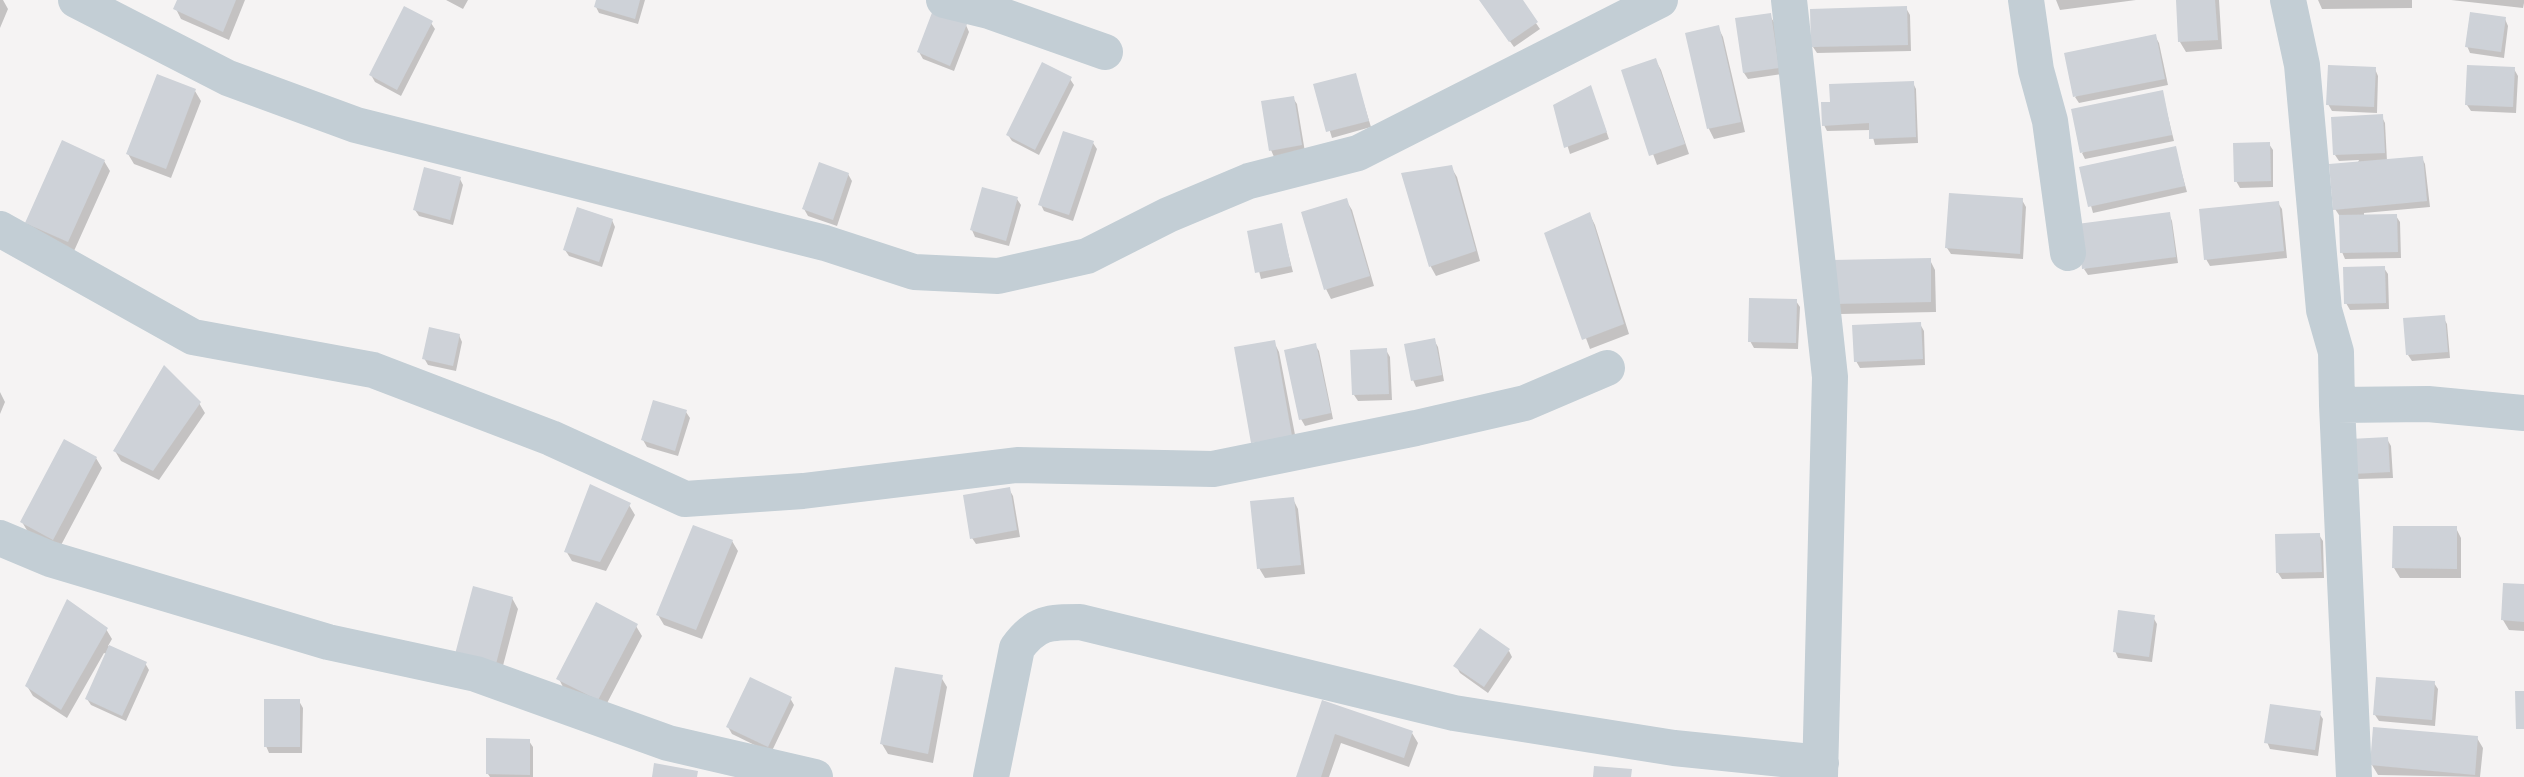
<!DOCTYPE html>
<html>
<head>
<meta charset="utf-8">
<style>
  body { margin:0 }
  canvas { display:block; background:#f5f3f3 }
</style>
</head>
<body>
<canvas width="2524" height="777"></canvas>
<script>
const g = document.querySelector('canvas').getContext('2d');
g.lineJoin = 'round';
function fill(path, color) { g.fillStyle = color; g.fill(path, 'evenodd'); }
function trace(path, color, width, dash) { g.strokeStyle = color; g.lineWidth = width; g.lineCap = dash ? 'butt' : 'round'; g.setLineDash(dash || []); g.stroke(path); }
fill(new Path2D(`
  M0,0h3l5,9 -8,19z
  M179,0h66l-16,40 -48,-21 -5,-10z
  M446,0h22l-5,9z
  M598,0h47l-7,24 -39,-11 -3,-6z
  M1480,0h40l20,29 -26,18z
  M2056,0h80l-76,10z
  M2178,0h41l3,49 -36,3 -6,-10z
  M2318,0h94v8l-90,1z
  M2451,0h73v3l-1,5z
  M1906,8l4,7 1,36 -94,2 -4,-6z
  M1770,16l4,6 8,52 -34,5 -4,-6z
  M2505,19l3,7 -4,32 -34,-5 -3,-7z
  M431,23l4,6 -34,67 -26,-14 -4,-7z
  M966,25l3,7 -15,39 -31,-12 -4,-7z
  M1718,27l5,10 22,95 -31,7 -5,-10 -22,-95z
  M2155,36l4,7 9,42 -89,18 -4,-6z
  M1656,61l5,9 28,84 -32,11 -34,-94z
  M2375,69l3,7 -1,37 -45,-2 -4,-7z
  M2514,69l4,7 -2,37 -45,-2 -4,-6z
  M1355,75l16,52 -39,11 -16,-52z
  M1070,79l4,6 -35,70 -27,-14 -4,-6z
  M1913,83l3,6 2,54 -43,2 -4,-15 -44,1 -3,-6z
  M195,91l6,10 -30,77 -37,-14 -6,-10z
  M2162,92l12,49 -89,18 -3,-6z
  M1593,94l16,45 -39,15 -15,-48z
  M1293,98l4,6 8,48 -31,5 -3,-7z
  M2382,117l3,6 2,38 35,-3 3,6 5,43 -66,6v3h32l4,6 1,36 -56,1 -3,-7 -3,-37 -4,-6 24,-49 -20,1 -4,-6z
  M1093,143l4,6 -24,72 -29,-10 -3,-6z
  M2269,144l4,6v37l-33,1 -4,-7z
  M2175,148l12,44 -94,21 -12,-44z
  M104,161l6,10 -36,80 -41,-18 -6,-10z
  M1451,167l6,10 23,84 -44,15 -5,-9 -28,-92z
  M848,174l4,7 -15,45 -29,-10 -4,-7z
  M460,179l3,6 -10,40 -34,-9 -4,-6z
  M1017,199l4,6 -12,41 -34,-9 -3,-7z
  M1346,200l6,10 22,76 -43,13 -5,-10z
  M2022,200l4,7 -3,52 -72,-5 -4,-6z
  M2278,203l4,6 5,49 -77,8 -4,-7z
  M2169,214l3,7 6,42 -90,12 -4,-6z
  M1590,215l5,10 34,109 -39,15 -43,-115z
  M612,220l3,7 -13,40 -33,-11 -4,-6z
  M1281,226l12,46 -32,7 -12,-47z
  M1930,260l5,10 1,42 -95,2 -6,-10z
  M2384,268l4,6 1,35 -39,1 -4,-7z
  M1796,301l4,6 -2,42 -44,-1 -4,-7z
  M2443,317l4,7 3,34 -38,3 -4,-6z
  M1920,324l4,7 1,34 -65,3 -4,-7z
  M459,335l3,7 -6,29 -28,-6 -4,-7z
  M1434,340l4,7 6,34 -28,6 -3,-7z
  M1274,342l5,10 18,93 -38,7z
  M1315,345l4,6 14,68 -28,7 -4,-7z
  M1386,350l4,7 2,43 -34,1 -4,-6z
  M0,392l5,10 -5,12z
  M199,403l6,10 -46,67 -38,-19 -6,-10z
  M686,412l4,6 -12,38 -31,-9 -4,-7z
  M2387,439l4,7 2,32 -35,1 -6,-38z
  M96,458l6,10 -43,81 -31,-17 -6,-10z
  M1009,489l4,7 7,41 -44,7 -4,-6z
  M1293,499l5,10 7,65 -40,4 -6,-10z
  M629,505l6,10 -29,56 -34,-10 -6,-10z
  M2456,528l5,10v40h-61l-6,-10z
  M2319,535l4,6 1,37 -42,1 -4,-6z
  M732,541l6,10 -36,88 -38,-14 -6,-10z
  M2524,586v45l-15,-1 -6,-10z
  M512,598l6,11 -18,68 -43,-20z
  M2153,617l4,7 -5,38 -34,-4 -3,-7z
  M636,626l6,10 -38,73 -40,-20 -5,-10z
  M106,629l6,10 -4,7 37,17 4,7 -23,51 -35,-16 -4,-6 20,-45 -3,-1 -37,65 -34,-22 -6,-10z
  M1509,651l3,6 -24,36 -28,-20 -4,-7z
  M941,677l6,10 -14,76 -45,-9 -6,-10z
  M2434,683l4,6 -3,37 -56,-5 -4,-6z
  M790,698l4,7 -23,48 -39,-19 -4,-7z
  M299,701l4,7 -1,45h-33l-3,-7z
  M1323,702l89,31 6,10 -9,24 -68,-24 -12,34h-31z
  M2319,713l4,6 -5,37 -48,-7 -3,-7z
  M2477,738l6,10 -3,29 -102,-2 -6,-10z
  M529,741l4,6v30h-43l-2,-3z`), '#0003');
fill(new Path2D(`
  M177,0h59l-13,32 -50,-23z
  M596,0h44l-5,19 -41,-12z
  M1479,0h44l15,22 -29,20z
  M2176,0h39l3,40 -40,2z
  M404,6l29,15 -36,69 -28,-15z
  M1907,6l1,39 -97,2 -1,-38z
  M933,10l34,14 -17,42 -33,-14z
  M2470,12l36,5 -5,35 -36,-5z
  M1771,13l8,55 -36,5 -8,-55z
  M1719,25l22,97 -34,7 -22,-96z
  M2156,34l9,45 -92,18 -9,-44z
  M1656,58l29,86 -36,12 -28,-86z
  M1042,62l30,15 -37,73 -29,-15z
  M2328,65l48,2 -2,40 -48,-2z
  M2467,65l48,2 -2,40 -48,-2z
  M1356,73l13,48 -43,11 -13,-48z
  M157,74l39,15 -30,80 -40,-15z
  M1914,81l2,56 -47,2v-16l-47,3 -1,-24h9l-1,-18z
  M1591,85l16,47 -43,16 -11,-43z
  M2163,90l9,45 -92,18 -9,-44z
  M1294,96l8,49 -33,6 -8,-50z
  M2383,114l2,39 -52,2 -2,-38z
  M1063,131l31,10 -25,74 -31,-10z
  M62,140l43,20 -37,82 -43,-19z
  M2270,142l1,39 -37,1 -1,-39z
  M2176,146l9,40 -97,21 -9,-40z
  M2423,156l4,45 -94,9 -4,-46z
  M819,162l30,11 -16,47 -31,-11z
  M1452,165l24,86 -47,16 -28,-94z
  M424,167l37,10 -11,43 -37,-10z
  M982,187l36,10 -12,44 -36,-11z
  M1949,193l74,5 -3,56 -75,-6z
  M1347,198l23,78 -46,14 -23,-78z
  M2279,201l5,50 -80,9 -5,-51z
  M577,207l36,12 -14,43 -36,-12z
  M1590,212l34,112 -42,16 -38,-107z
  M2170,212l6,45 -94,12 -5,-45z
  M2397,214l1,38 -58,1 -1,-38z
  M1282,223l9,43 -36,7 -8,-42z
  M1931,258v44l-98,2 -1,-44z
  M2385,266l1,37 -42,1 -1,-37z
  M1749,298l48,1 -1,44 -48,-1z
  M2445,315l3,37 -42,3 -3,-37z
  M1921,322l2,37 -69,3 -2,-37z
  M429,327l31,7 -7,32 -31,-7z
  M1435,338l7,37 -31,6 -7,-37z
  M1275,340l17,96 -41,7 -17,-96z
  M1316,343l15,70 -32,7 -15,-70z
  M1387,348l2,46 -37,1 -2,-45z
  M164,365l37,37 -48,69 -40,-20z
  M653,400l34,10 -12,41 -34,-11z
  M2388,437l2,35 -38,2 -2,-35z
  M64,439l33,18 -44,83 -33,-18z
  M590,484l41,19 -31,59 -36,-10z
  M1010,487l7,43 -47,9 -7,-44z
  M1294,497l7,68 -44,4 -7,-68z
  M693,525l40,15 -37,90 -40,-15z
  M2393,526h64v43l-65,-1z
  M2320,533l2,39 -46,1 -1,-39z
  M2503,583l21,1v38l-23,-2z
  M473,586l40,11 -18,71 -41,-10z
  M67,599l41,29 -47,82 -36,-24z
  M596,602l42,22 -40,76 -42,-21z
  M2118,610l37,5 -6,42 -36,-5z
  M1480,628l30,21 -26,38 -31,-21z
  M109,645l38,17 -25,54 -37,-17z
  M895,667l48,8 -15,79 -48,-10z
  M750,677l42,20 -24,50 -42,-20z
  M2376,677l59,4 -3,39 -59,-5z
  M2515,691h9v38h-8z
  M264,699h36v48h-36z
  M1322,700l91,31 -9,27 -69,-24 -14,43h-25z
  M2270,704l51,7 -6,39 -51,-7z
  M2373,727l105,9 -3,39 -105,-10z
  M486,738l44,1v36l-44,-1z
  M654,763l44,8 -1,6h-45z
  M1594,766l38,3 -1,8h-38z`), '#ced2d8');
trace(new Path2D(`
  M76,0l152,78 128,47 469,118 89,29 84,4 89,-20 81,-41 81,-34 109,-28 302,-153
  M944,0l45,11 116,41
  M1789,0l41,377 -10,400
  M2026,0l10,70 14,51 18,132
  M2288,0l14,65 22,245 12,42 1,53 91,-1 96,9
  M0,229l193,108 180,33 178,68 134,61 118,-8 214,-26 196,4 203,-41 109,-25 82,-35
  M2337,405l17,372
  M0,538l50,21 278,83 148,32 192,69 147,34
  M991,777l26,-129c19,-26 32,-26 63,-26l374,91 220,35 147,15`), '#c3ced5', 36);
</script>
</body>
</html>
